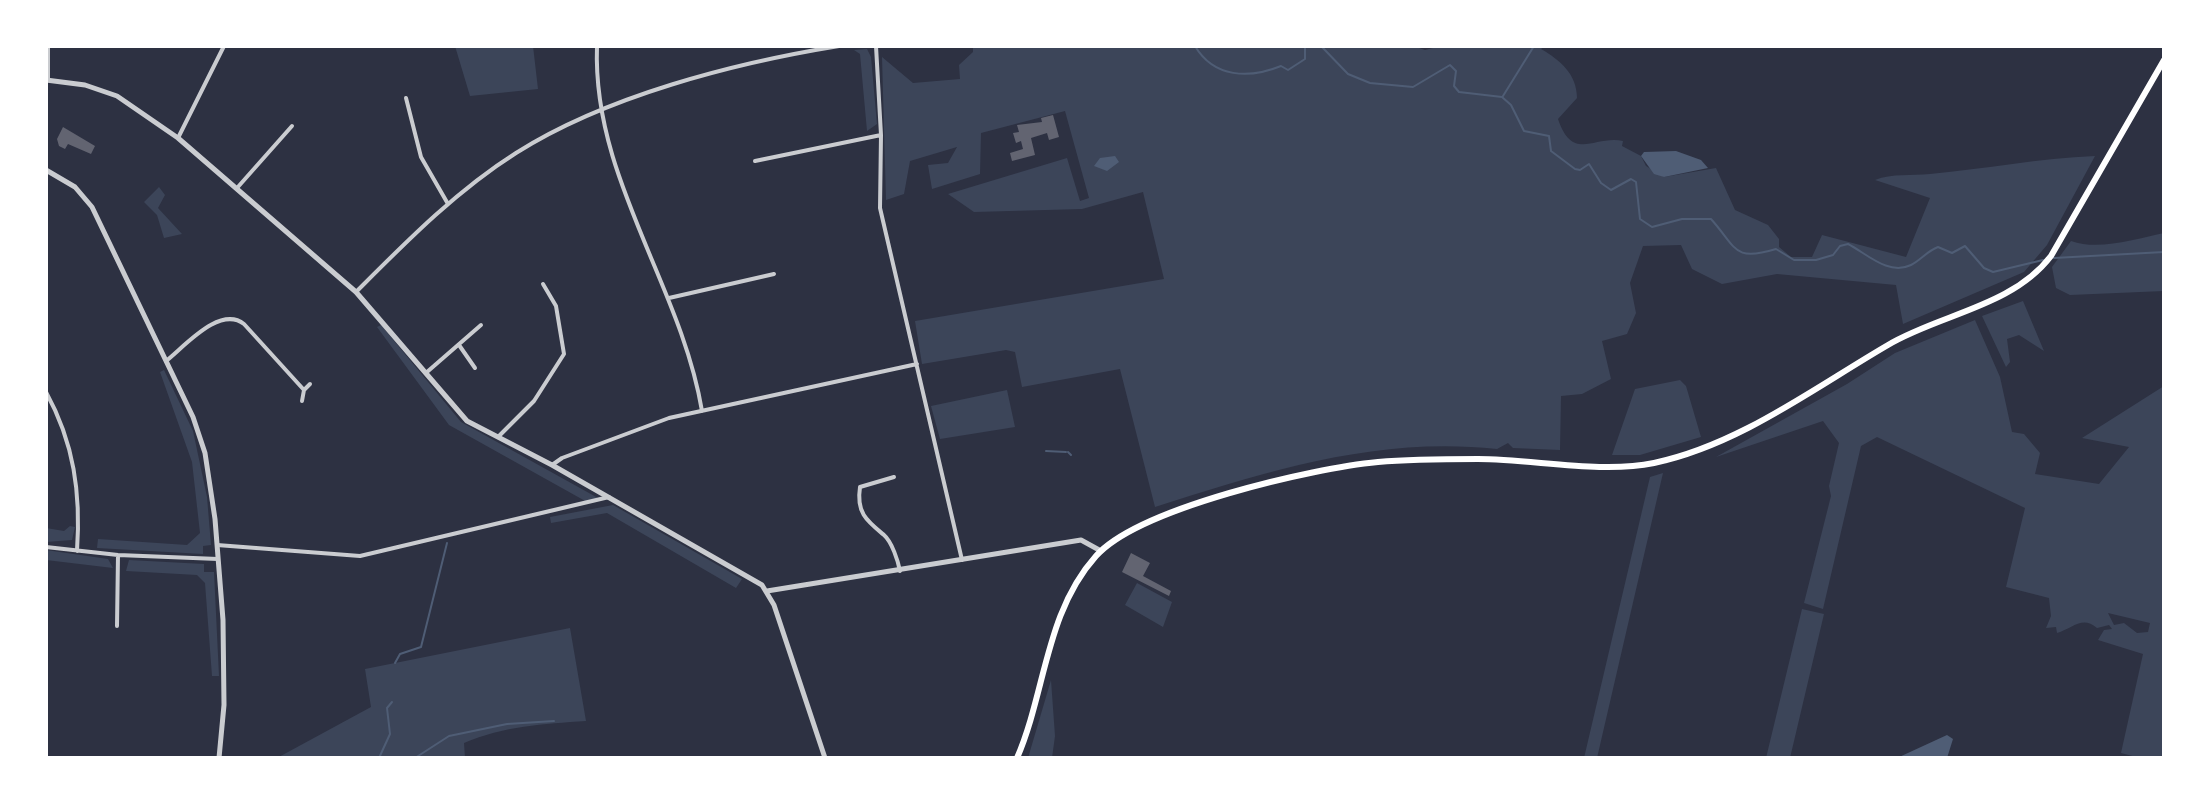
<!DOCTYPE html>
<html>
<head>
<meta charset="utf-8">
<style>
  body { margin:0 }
  #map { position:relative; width:2210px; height:804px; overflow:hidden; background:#2d3142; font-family:"Source Sans 3",sans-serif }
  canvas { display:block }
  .frame { position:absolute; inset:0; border:48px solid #fff; pointer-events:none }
</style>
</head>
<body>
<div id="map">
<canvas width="2210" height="804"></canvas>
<div class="frame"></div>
</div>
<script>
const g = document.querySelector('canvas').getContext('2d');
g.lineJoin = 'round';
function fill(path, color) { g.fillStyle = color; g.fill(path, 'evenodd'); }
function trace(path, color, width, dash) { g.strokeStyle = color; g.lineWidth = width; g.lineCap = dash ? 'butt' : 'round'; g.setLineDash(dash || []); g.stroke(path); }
fill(new Path2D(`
  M455,46h78l5,43 -68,7z
  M973,46h440l12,4 16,-4h104l-4,3c19,11 36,25 36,49l-19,21c15,44 36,16 65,22l-1,5 19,10 5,10 18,11 52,-9 19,42 33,15 11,14v8l12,10h21l10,-22 84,22 24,-59 -55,-18c17,-7 37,-4 55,-6 56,-5 109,-16 165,-18l-48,89 -23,27 -121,52 -7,-39 -119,-11 -55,10 -30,-15 -11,-24 -38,1 -13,37 6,30 -9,21 -25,7 9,38 -29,15 -21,2 -1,54 -47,-2 -5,-5 -11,6c-120,-13 -229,22 -342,58l-35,-138 -98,18 -7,-35 -9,-2 -84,14 -7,-43 249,-42 -21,-87 -61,17 -108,3 -26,-18 119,-36 13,43 9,-3 -24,-87 -84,22 -1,41 -48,15 -4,-24 20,-2 9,-16 -47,14 -6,33 -18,6 -4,-143 31,26 47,-4 -1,-14 14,-13z
  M867,49l4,8 6,67 -10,7 -7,-77 -6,-4z
  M159,187l6,8 -7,13 24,26 -18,4 -7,-23 -13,-13z
  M2164,233v58l-94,4 -14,-7 -4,-21 19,-26c28,10 64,-2 93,-8z
  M2023,301l21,50 -25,-16 -12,4 3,23 -4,5 -24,-51z
  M1975,320l25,57 12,55 12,2 16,19 -5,21 64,10 30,-37 -47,-9 82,-52v372h-24l-19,-5 22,-99 -45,-14 6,-10 8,-1 -3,-4 -12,3c-15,-13 -25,1 -40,5l-1,-6 -10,1 5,-12 -2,-18 -43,-11 19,-79 -148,-71 -16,9 -38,163 -19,-6 27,-107 -2,-10 10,-43 -16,-22 -107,36 131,-73 48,-31zM2108,613l42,10 -2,9 -11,1 -13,-10 -10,2z
  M381,325l80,97 137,76 -11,4 -138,-77 -72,-98z
  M164,370l29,61 14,66 4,48 -8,1v8l-106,-6 1,-9 89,6 13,-12 -8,-71 -32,-90z
  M1680,380l6,6 15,51 -61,18h-28l23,-66z
  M1007,390l8,37 -75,12 -9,-33z
  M1663,473l-66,285h-13l66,-281z
  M613,505l129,74 -6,9 -129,-75 -56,10 -1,-6z
  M70,526l5,1 -3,13 -26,2v-14l18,3z
  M46,550l62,9 5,9 -67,-8z
  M129,560l75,4v8h10l5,104h-7l-7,-93 -8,-8 -71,-4z
  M1137,583l35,19 -9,25 -38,-22z
  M1802,609l22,5 -34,144h-24z
  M570,628l16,93c-43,3 -82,5 -122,22l1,15h-188l94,-51 -6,-38z
  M1051,680l4,56 -3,22h-24z`), '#3c4559');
fill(new Path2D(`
  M1676,151l25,9 7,8 -44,9 -10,-3 -13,-18 3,-4z
  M1115,156l4,6 -12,9 -13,-5 6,-8z
  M1947,735l6,4 -6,19h-50z`), '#4f5d75');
trace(new Path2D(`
  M1195,46c19,32 54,33 86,20l7,4 17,-11v-13
  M1321,46l27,28 22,9 43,4 37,-22 6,6 -2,15 5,6 43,5 9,8 13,26 25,5 2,15 24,18 5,1 9,-6 12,19 10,7 20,-11 5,3 4,37 12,8 30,-8h29c26,29 22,43 65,30l18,11h22l17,-5 7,-9 8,-2c18,9 40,32 63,21 10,-5 16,-14 27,-18l14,6 13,-7 19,22 9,4 50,-12
  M1503,96l31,-50
  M2054,258l110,-6
  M1046,451l20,1
  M1068,452l3,3
  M395,663l5,-9 21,-7 26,-104
  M379,758l11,-24 -3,-26 5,-6
  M415,758l34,-22 58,-12 47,-3`), '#4f5d75', 2);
fill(new Path2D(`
  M1053,115l6,22 -10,3 -2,-7 -16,5 4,17 -23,6 -2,-8 13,-4 -2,-8 -5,2 -3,-10 6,-1 -2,-7 25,-3 -1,-4z
  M63,127l32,19 -4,8 -23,-10 -3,5 -6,-3 -2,-7z
  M1131,553l19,10 -7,13 28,15 -2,5 -47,-24z`), '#626471');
trace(new Path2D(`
  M597,46c-5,132 84,239 105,365
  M876,46l5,89 -1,73 82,352
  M48,80v-34
  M406,98l15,59 27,47
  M178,138l46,-92
  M755,161l126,-26
  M237,188l55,-62
  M356,292c50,-50 100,-101 160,-139 90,-57 218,-90 323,-107
  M669,298l105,-24
  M459,345l16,23
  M166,361c19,-15 54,-56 78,-37l60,66 6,-6
  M427,372l54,-47
  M46,392c28,51 35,101 31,159
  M302,401l2,-11
  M499,436l35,-35 30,-47 -8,-48 -13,-22
  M552,465l10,-7 107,-40 248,-54
  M894,477l-34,10c-4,26 7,34 24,48 8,7 14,26 16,36
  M217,545l143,11 249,-59
  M46,547l72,8 100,4
  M117,626l1,-71`), '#caccd0', 4);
trace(new Path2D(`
  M46,80l39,5 32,11 61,42 178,154 111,129 85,44 210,120 12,20 51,153
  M46,170l29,17 17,20 101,210 12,36 10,66 8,101 1,85 -5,53
  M767,591l314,-51 20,11`), '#caccd0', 5);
trace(new Path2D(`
  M1017,758c29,-67 28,-145 79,-202 43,-48 217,-88 282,-94 33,-3 67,-3 100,-3 55,0 123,15 176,4 85,-18 160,-75 234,-118 52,-31 124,-38 163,-89l113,-196`), '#fff', 6);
</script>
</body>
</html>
